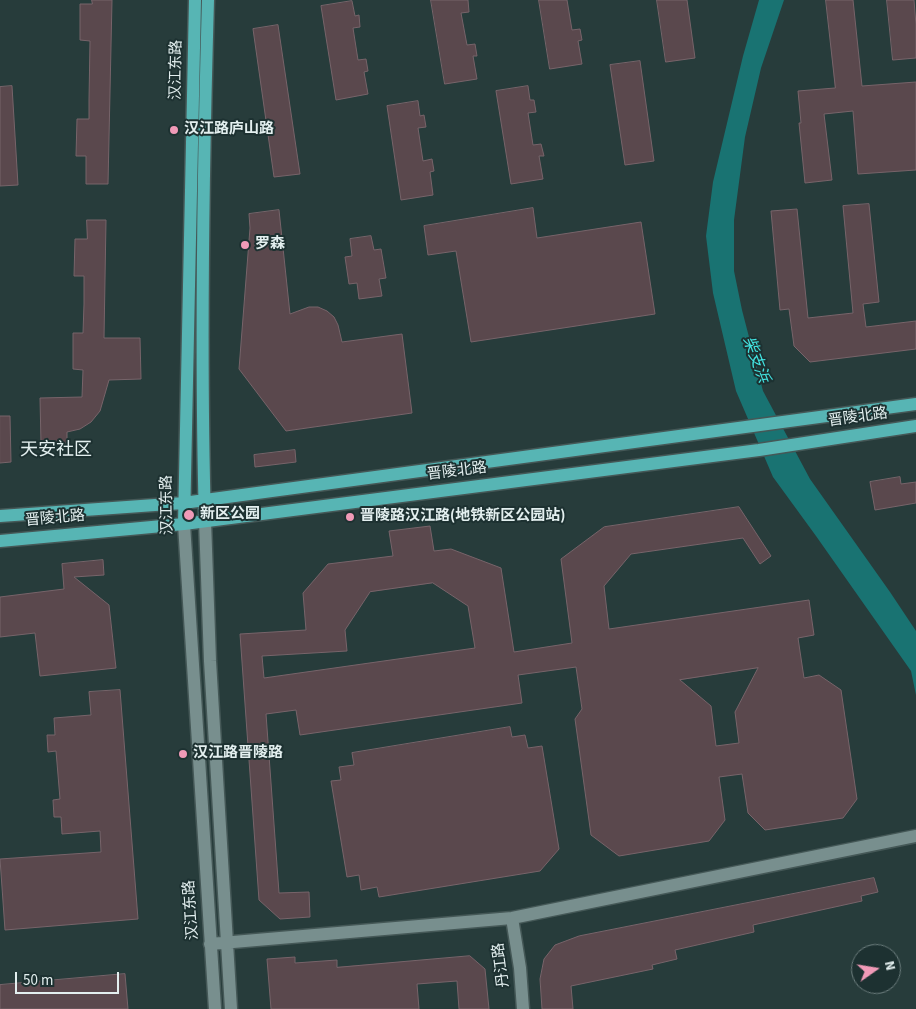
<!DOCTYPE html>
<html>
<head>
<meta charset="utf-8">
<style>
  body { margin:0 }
  #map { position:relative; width:916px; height:1009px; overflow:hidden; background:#273c3b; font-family:"Source Sans 3",sans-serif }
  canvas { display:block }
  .north { position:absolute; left:851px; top:944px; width:50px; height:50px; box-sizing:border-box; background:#1d3131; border:1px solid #6c7d7d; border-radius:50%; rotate:77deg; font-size:14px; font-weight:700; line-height:20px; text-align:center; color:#e3efef }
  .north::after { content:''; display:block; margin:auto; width:18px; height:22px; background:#f09ab7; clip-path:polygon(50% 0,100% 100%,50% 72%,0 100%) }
  .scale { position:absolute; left:15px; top:972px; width:104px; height:22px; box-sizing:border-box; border:2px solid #e3efef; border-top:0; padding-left:6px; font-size:15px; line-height:18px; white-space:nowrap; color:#e3efef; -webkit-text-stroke:4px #1d3131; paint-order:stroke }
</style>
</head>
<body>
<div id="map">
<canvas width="916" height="1009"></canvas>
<div class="north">N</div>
<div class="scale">50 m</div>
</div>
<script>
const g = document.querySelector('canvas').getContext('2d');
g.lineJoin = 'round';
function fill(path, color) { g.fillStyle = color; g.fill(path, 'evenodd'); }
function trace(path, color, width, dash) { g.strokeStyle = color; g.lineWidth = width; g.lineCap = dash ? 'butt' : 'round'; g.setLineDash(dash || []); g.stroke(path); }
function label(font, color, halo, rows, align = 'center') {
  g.font = font + ' "Source Sans 3","Noto Sans SC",sans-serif'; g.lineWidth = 4; g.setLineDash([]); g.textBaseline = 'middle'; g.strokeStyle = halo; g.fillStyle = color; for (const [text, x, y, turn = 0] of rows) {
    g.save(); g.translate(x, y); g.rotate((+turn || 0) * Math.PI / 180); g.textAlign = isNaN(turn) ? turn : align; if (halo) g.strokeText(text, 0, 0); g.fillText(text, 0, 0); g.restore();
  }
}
fill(new Path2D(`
  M759,0h25l-23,68 -16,69 -11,83v51l8,39 21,81 47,88 80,113 26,39v64l-5,-24 -95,-135 -43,-59 -37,-86 -23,-98 -7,-57 7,-54 30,-126z`), '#197372');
const building = new Path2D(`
  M92,0h20l-4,184h-22v-28h-10l1,-37h12v-19l1,-59 -10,-1v-36h12z
  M431,0h37l1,12 -8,1 6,32 8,-1 2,12h-4l4,23 -32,5z
  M539,0h28l5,30 8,-1 2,11 -4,1 4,23 -32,5z
  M657,0h30l8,58 -29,4z
  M826,0h27l9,86 54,-4v88l-58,4 -5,-63 -29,3 8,66 -27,3 -6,-60h2l-3,-32 37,-3z
  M887,0h27l2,25v33l-23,2z
  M352,1l3,15 4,-1 1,12 -7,1 5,32 8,-1 2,12 -4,1 4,22 -32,6 -15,-94z
  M278,25l22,149 -26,3 -21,-148z
  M640,61l14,100 -29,4 -15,-100z
  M12,86l6,99 -18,1v-99z
  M528,86l2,14h4l2,12 -8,1 5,32 8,-1 3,12h-5l4,23 -32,5 -15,-93z
  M418,101l2,15 4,-1 2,12 -8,1 5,33 9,-2 2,12 -4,1 3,23 -32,5 -14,-94z
  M869,204l10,98 -16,2 3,23 50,-6v28l-106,13 -16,-16 -5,-37 -9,1 -9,-99 26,-2 11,109 45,-5 -10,-107z
  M533,208l4,30 104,-16 14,92 -184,28 -15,-91 -28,4 -4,-29z
  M279,210l11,104 19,-7h9l9,4 7,6 4,8 4,17 60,-8 10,79 -126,18 -47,-62 11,-141 -1,-14z
  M87,220h19l-2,118h36l1,41 -32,1 -9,31 -9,11 -11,7 -13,3v11l-26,1 -1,-46 42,-1 1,-27 -10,-1v-36h10l1,-29v-28h-10l1,-37h12z
  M371,236l3,14 7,-1 5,29 -7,1 3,17 -23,3 -2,-16 -8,1 -4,-27 7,-1 -2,-17z
  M0,416h10l1,46 -11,1z
  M295,450l1,12 -41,5 -1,-12z
  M900,477l1,7 15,-2v21l-41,7 -5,-28z
  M739,507l32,49 -11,8 -17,-26 -112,16 -27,32 5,43 200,-29 5,35 -16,3 6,40 15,-3 22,15 16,109 -14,19 -78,12 -17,-17 -6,-39 -23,3 6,43 -16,21 -90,15 -28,-21 -16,-116 7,-10 -6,-42 -58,8 4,28 -222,32 -4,-25 -30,4 13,179 30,-1 1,25 -30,2 -21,-19 -19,-266 66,-4 -3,-37 25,-29 65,-8 -4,-25 41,-5 4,25 17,-2 50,19 13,84 58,-9 -11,-84 43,-32zM433,583l35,23 7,42 -211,30 -2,-22 85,-5 -2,-21 25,-38zM758,668l-23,44 4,31 -23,3 -5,-40 -31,-26z
  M103,560l1,15 -30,2 35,28 7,63 -76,8 -5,-43 -35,4v-40l64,-8 -2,-25z
  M120,690l18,229 -133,11 -5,-71 101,-7 -1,-21 -38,3 -1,-17h-7l-1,-17 7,-1 -4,-48 -8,1 -1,-17h8l-1,-17 37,-3 -2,-23z
  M510,727l2,10 13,-2 3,13 14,-2 17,103 -19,22 -161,26 -2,-10 -16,3 -2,-15 -12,2 -16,-96 10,-1 -2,-13 15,-2 -2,-12z
  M874,878l4,14 -17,4 1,5 -109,24 1,7 -79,18 2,9 -25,6 1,4 -82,17 2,23h-31l-2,-30 4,-20 11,-14 24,-9z
  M470,956l15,13 4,40h-30l-2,-28 -40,3 2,25h-148l-4,-50 28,-2v6l42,-3v7z
  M125,974l3,35h-128v-24z`);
fill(building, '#5a484d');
trace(building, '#77646a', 1);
const minor = new Path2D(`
  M205,521l5,140 21,348
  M184,524l31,485
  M512,918l8,50 3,41
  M210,944l302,-26 404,-82`);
const major = new Path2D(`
  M0,516l183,-13 733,-99
  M205,521c-5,-174 -2,-347 3,-521
  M184,524l11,-524
  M0,541l184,-17 575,-74 157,-24`);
trace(minor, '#455857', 15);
trace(major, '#455857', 15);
trace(minor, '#788f8e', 12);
trace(major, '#57b5b4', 12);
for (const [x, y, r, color] of [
  [174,130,5,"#f09ab7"],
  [245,245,5,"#f09ab7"],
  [189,515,6,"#f09ab7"],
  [350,517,5,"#f09ab7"],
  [183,754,5,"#f09ab7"]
]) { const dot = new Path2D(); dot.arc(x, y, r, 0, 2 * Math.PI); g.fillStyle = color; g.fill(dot); trace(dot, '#1d3131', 2); }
label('15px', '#e3efef', '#1d3131', [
  ["汉江东路",177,70,-89],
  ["晋陵北路",858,418,-8],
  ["晋陵北路",457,472,-7],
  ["汉江东路",168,505,-91],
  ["晋陵北路",55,519,-5],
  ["汉江东路",192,910,-94],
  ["丹江路",502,965,-97]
]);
label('bold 15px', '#e3efef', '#1d3131', [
  ["汉江路庐山路",184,130],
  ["罗森",255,245],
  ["新区公园",200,515],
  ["晋陵路汉江路(地铁新区公园站)",360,517],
  ["汉江路晋陵路",193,754]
], 'left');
label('italic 16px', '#43e4e2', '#1d3131', [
  ["柴支浜",755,360,69]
]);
label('18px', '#e3efef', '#1d3131', [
  ["天安社区",56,451]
]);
</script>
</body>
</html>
